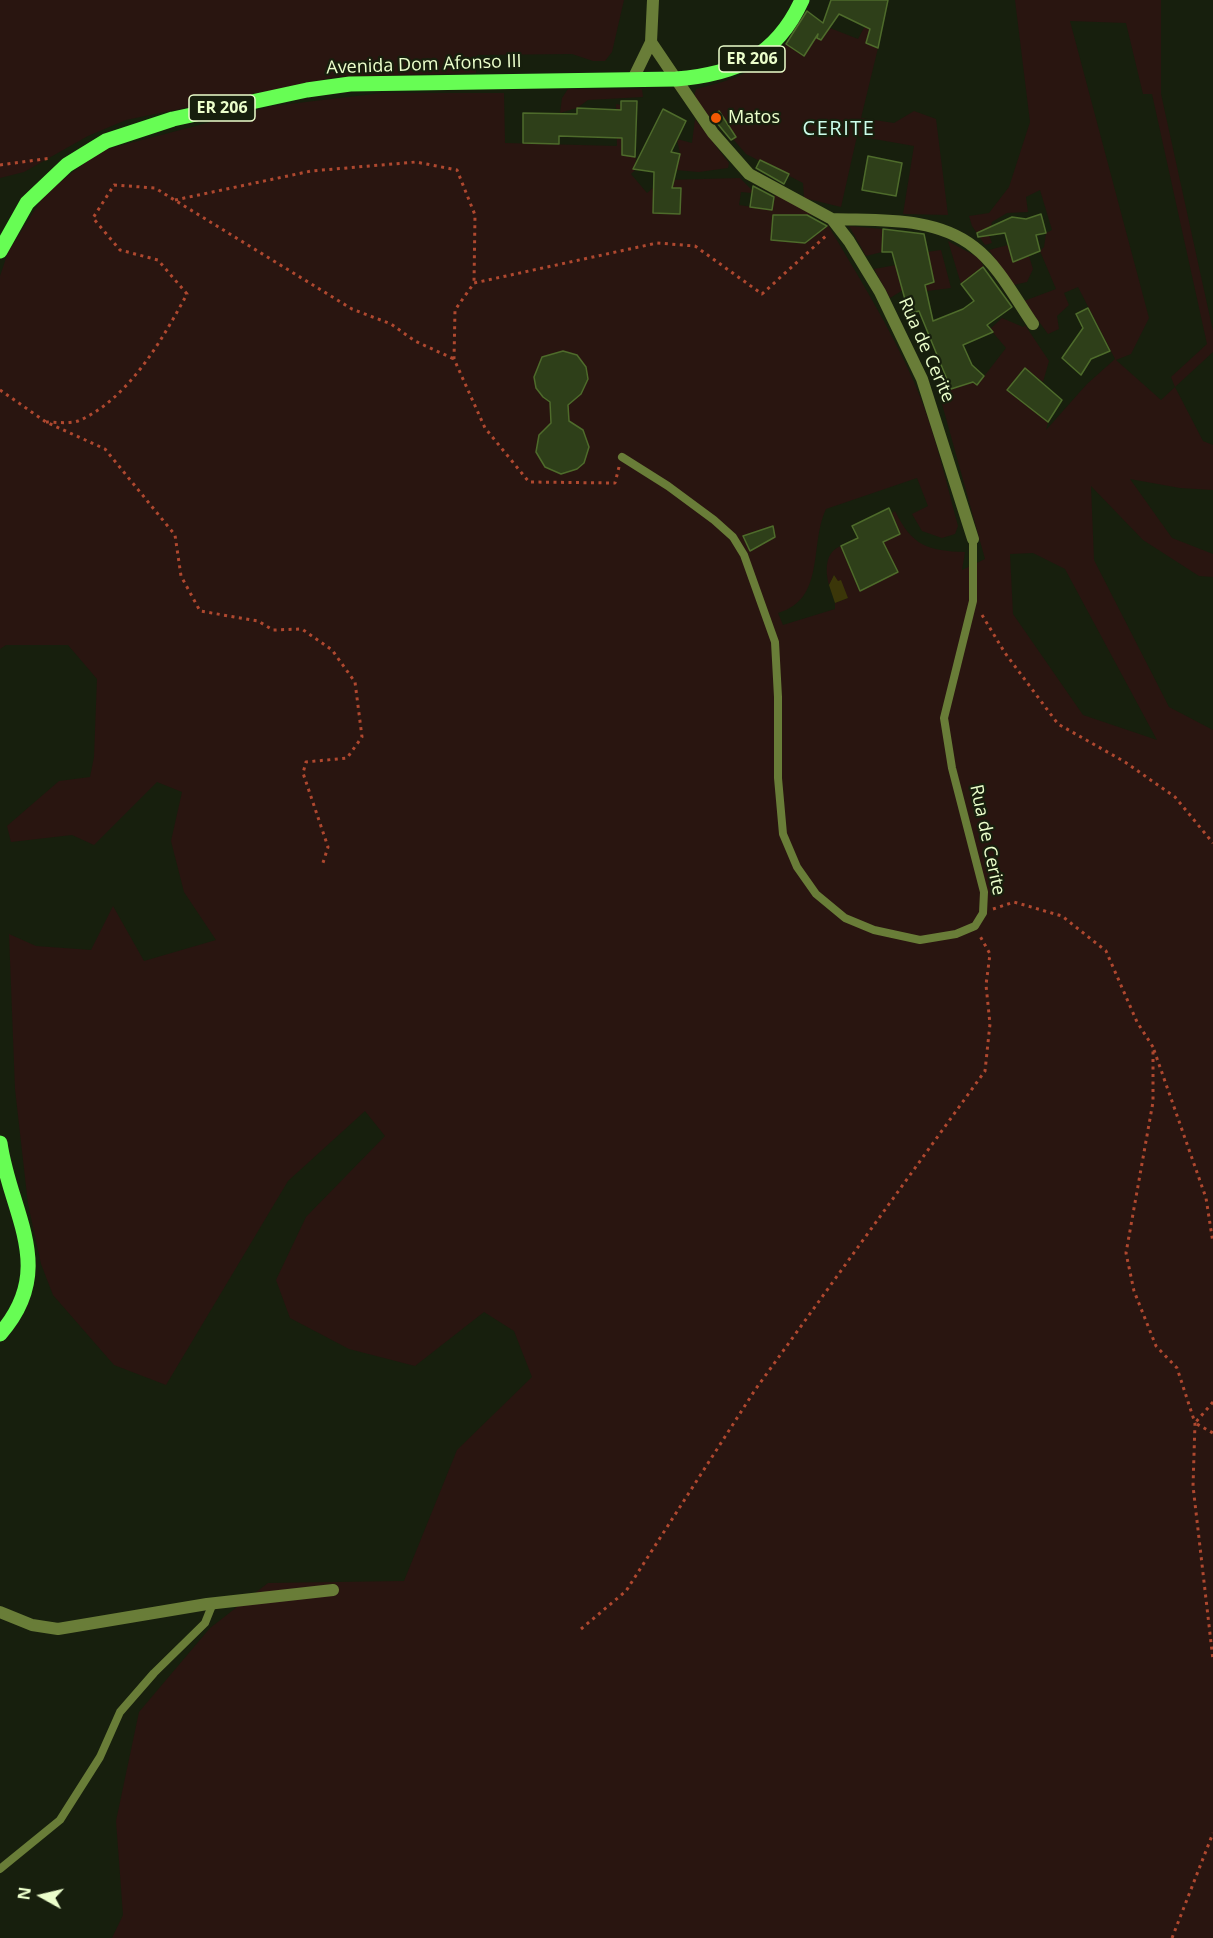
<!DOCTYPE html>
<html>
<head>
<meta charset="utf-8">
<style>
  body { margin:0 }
  #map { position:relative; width:1213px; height:1938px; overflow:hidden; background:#171f0d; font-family:"Open Sans",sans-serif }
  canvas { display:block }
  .north { position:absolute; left:12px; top:1866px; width:60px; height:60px; -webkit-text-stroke:4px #171f0d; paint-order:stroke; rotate:278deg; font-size:16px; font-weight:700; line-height:24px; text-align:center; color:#ebfecb }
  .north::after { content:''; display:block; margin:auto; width:21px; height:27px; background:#ebfecb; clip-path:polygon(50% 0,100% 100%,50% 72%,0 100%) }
</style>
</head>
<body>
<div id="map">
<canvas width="1213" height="1938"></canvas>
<div class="north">N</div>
</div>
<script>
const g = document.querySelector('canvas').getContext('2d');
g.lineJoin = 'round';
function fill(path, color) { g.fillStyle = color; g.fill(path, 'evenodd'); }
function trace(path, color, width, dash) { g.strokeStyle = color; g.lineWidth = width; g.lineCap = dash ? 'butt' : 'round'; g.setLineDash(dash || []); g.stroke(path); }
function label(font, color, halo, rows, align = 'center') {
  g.font = font + ' "Open Sans",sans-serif'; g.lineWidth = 4.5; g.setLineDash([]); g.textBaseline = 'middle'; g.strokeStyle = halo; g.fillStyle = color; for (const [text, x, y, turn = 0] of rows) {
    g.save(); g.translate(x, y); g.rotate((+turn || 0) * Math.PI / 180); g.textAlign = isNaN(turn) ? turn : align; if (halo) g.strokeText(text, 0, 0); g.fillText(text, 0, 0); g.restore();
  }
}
fill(new Path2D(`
  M0,0h624l-12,52 -7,9h-12l-21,-7 -95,1 -1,18 -140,4 -210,43 -38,16 -64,36 -24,6z
  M879,0l8,8 -2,6 -9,-3 2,37 -17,70 33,5 20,-12 22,8 12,96 -45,-1 11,-68 -57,-10 -16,71 -37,-9 -1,-15 -57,-29 -13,-15 3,-3 -16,-24 -11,6 -15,-21 2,-8c38,-9 62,-18 90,-45l18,12 14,-22 12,-6 28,11z
  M1015,0h146v94l52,237v21l-38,35 28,54 10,4v45l-33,-2 -50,-9 42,59 41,16v23l-14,-1 -56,-36 -52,-54 3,74 75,147 44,23v1208h-1101l11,-23 -7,-94 23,-109 71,-84 58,-45 136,-2 53,-131 75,-73 -18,-46 -30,-19 -69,54 -66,-17 -59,-31 -14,-38 30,-63 79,-81 -20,-25 -77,70 -122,204 -52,-20 -61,-70 -12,-31 -13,-60 -13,-115 -6,-155 27,12 55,4 22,-44 31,55 72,-21 -32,-48 -13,-51 11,-49 -25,-10 -63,63 -22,-10 -61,7 -4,-16 52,-45 31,-4 4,-20 3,-78 -29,-34h-62l-6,4v-373l8,-24 37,-58 55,-43 172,-45 110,-13h122l1,50 112,3 -1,-42 5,1 -1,19h4l-2,31 14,2 -1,13 -4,4 16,19 7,-6 -1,26 27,1 1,-25 -18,-2 3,-7 74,-2 12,12v3l-11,-1 -2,13 33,5 3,-17 38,22h-32l-10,25 34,3 23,-18c30,51 62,102 86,157 20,45 31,96 44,144l-3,8 -13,4 -20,-7 -10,-17 16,-8 -11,-28 -91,31c-17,36 0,90 -48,104l5,12 52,-16v-6l13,-5 -14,-23 -5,10c-4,-15 -4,-33 12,-39l19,45 38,-19 -15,-30 17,-8 -9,-20 4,-3c17,35 33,40 70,41l-3,18 23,-11 -48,-173 10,-2 5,5 12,-4 -1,-10 13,9 3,-1 27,-35 -16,-19 12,-11 21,9 2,-2 24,36 -6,21 -19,-14 -17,22 17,14 6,-7 7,16 11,9 -2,8 41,-46 28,-25 -37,-72 -14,6 5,12 -12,11 2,13 -11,5 -24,-33 32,-12 -16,-38 4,-4 2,-14 6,-3 -12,-40 -14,7 2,15 -21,1 -15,9 -3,13 3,8 -7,2 -13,-19 -3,-10 20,-3 20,-26 21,-65zM1070,21l56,2 17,71h9l55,250 -36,33 4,10 -14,13 -45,-40 15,-6 18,-36zM773,526l2,11 -25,14 -7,-15zM1033,553l32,16 92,171 -74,-25 -70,-101 -3,-60z
  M568,89h74l1,8 -55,3 -11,8 -17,5 2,-15z
  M695,119l34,44 -1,5 -29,4 -23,-2 4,-16 -3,-15 15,4z
  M849,226l34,3 -1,23 -16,4z
  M948,241l31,17 5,9 -23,17z
  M1008,245l5,17 16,-6 4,13 -6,13 -14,3 -24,-35z
  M941,250l10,38 -24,3 -2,-6 9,-4 -7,-29z
  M896,265l7,25 -13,8 -16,-29z`), '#291510');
fill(new Path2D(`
  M834,575l4,6 3,-1 7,18 -13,5 -6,-18z`), '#3b3609');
const building = new Path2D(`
  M831,0h57l-10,48 -12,-5 4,-14 -31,-15 -18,26 -4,-2 1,-4 -14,22 -18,-12 21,-33 16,12z
  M621,101h16l-2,56 -13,-2v-17l-63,-2v8l-36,-1v-30l54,1v-6l44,2z
  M663,109l23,12 -15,31 9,2 -8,34h9l-1,26 -27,-1 1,-41 -21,-3z
  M719,111l17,26 -5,3 -19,-23z
  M868,156l34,7 -6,33 -34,-6z
  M760,160l29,14 -5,10 -28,-16z
  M753,186l21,11 -2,13 -22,-3z
  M1041,214l5,19 -10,2 4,16 -27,11 -8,-29 -27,4 -1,-4 35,-16 14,2z
  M773,215h34l20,11 -22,17 -34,-3z
  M883,229l41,5 10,48 -9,3 8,36 30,-12 11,-8 -13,-17 22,-17 29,40 -25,18 6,7 -30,13 9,20 12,11 -7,9 -4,-3 -22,7 -32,-78 -10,3 -17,-62h-10z
  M1088,308l22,43 -19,8 -10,16 -19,-17 21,-30 -7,-14z
  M563,351l14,4 9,12 2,12 -7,15 -13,11 1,16 14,9 6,17 -5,16 -7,6 -16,5 -16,-7 -9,-15 3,-17 12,-12 -1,-21 -7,-5 -7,-9 -2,-11 8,-20z
  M1025,368l37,32 -14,22 -41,-32z
  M889,508l11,26 -17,8 15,30 -38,19 -19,-45 17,-8 -6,-12z
  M773,526l2,11 -25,14 -7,-15z`);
fill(building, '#2e3f19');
trace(building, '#4e6b2b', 1.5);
trace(new Path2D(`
  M0,165l52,-7
  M175,200l136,-29 105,-9 41,8 18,45 -1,68
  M0,390l46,32 59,27 70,86 6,41 19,35 58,10 15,9 29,-1 30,21 23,32 7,55 -15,21 -41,4 -3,11 25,74 -6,19
  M46,422c9,0 23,2 32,-1 50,-21 84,-81 109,-127l-29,-34 -38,-10 -27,-32 21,-33 41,3 197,121 39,15 24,17 39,18
  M619,467l-4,16 -86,-1 -44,-54 -31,-69 1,-49 19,-27 183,-40 38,3 67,48 65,-59
  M982,615l23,38 53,71 67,38 50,35 38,46
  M993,909l21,-7 48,14 44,35 31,71 16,25v55l-27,151 8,38 22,55 21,22 18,55 -2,63 20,174
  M1154,1050l52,148 7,45
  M1213,1402l-18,21 18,10
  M581,1629l45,-38 129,-201 230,-319 5,-47 -4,-39 4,-31 -10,-18
  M1172,1938l41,-105`), '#af482f', 3, [3, 4.5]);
trace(new Path2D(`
  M622,457l46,29 46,34 19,17 11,18 31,87 3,55v81l5,56 14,33 19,27 29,24 29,12 46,10 36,-6 19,-8 8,-13 1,-21 -32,-124 -8,-50 29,-117v-62
  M0,1869l60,-49 40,-63 20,-45 34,-39 51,-50 8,-20`), '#697d38', 8);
trace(new Path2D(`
  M676,79l37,54 36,41 83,45 17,22 31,51 42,87 51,160
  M832,219c47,2 103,-3 142,28 25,19 41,51 59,77
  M0,1612l32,13 26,4 149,-25 126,-14`), '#697d38', 12);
trace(new Path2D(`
  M651,42l25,37
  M633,79l18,-37 2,-42`), '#697d38', 12);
trace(new Path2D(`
  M0,251l27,-48 40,-38 39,-24 67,-22 134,-29 43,-6 326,-5c60,-5 100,-22 126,-79
  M0,1143c10,71 58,125 0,191`), '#67fd54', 15);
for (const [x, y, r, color] of [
  [716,118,6,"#f25903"]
]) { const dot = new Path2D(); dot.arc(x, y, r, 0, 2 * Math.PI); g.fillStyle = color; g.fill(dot); trace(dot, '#171f0d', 2); }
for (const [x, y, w] of [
  [752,59,66],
  [222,108,66]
]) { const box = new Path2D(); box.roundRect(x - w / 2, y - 13, w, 26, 4.5); g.fillStyle = '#171f0d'; g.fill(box); trace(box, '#ebfecb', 1.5); }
label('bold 16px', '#ebfecb', null, [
  ["ER 206",752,59],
  ["ER 206",222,108]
]);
label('18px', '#ebfecb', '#171f0d', [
  ["Avenida Dom Afonso III",424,65,-2],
  ["Rua de Cerite",926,350,66],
  ["Rua de Cerite",987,840,78]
]);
label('18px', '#ebfecb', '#171f0d', [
  ["Matos",728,118]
], 'left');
g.letterSpacing = '1.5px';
label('20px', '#cdfeec', '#171f0d', [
  ["CERITE",839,129]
]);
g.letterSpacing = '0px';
</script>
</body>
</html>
